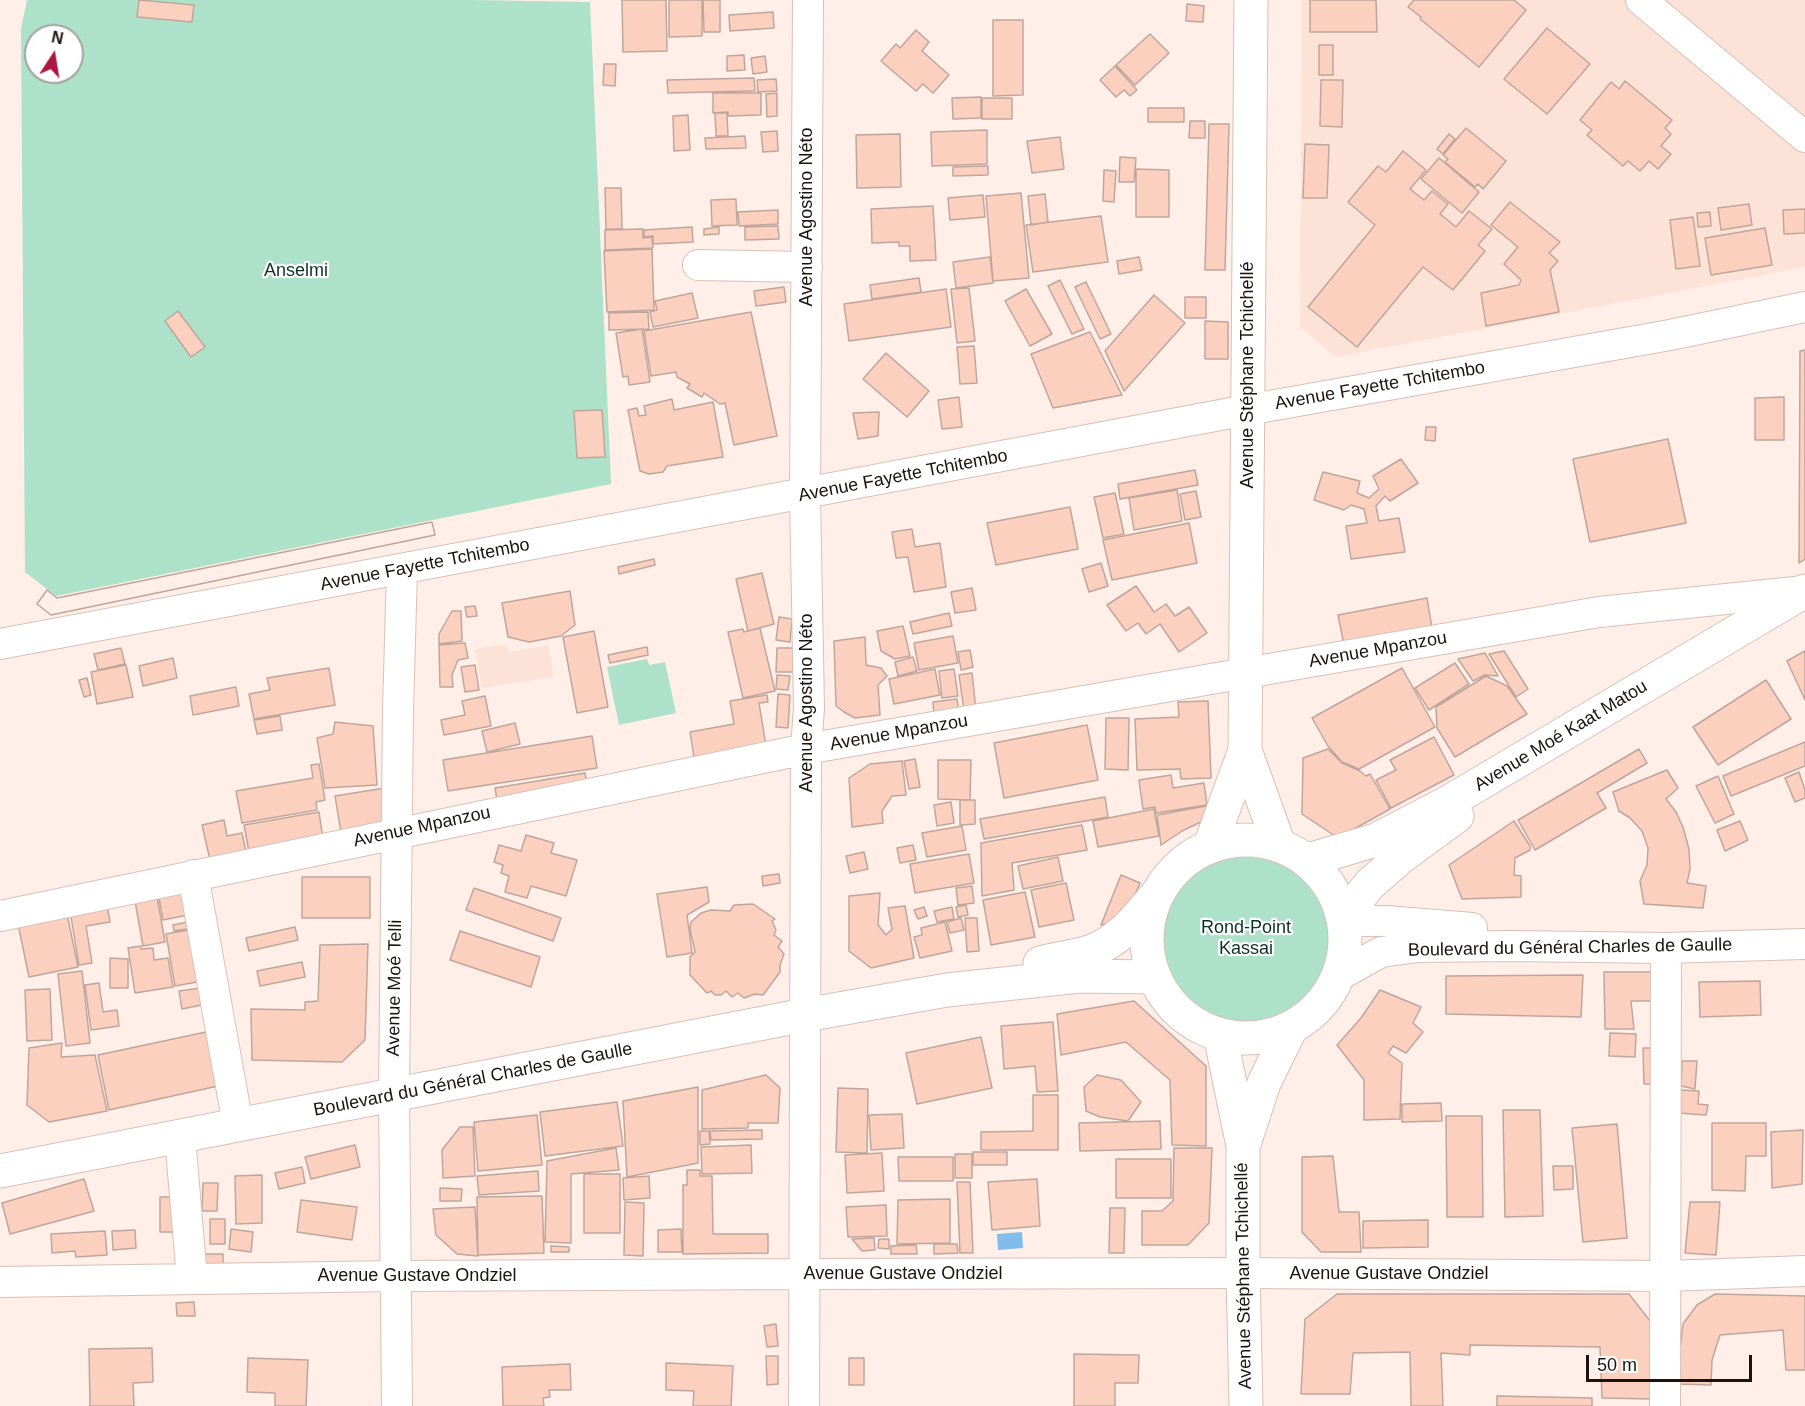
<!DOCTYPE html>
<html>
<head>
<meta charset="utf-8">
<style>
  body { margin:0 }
  #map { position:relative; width:1805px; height:1406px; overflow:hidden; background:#ffefe8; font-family:Arial,sans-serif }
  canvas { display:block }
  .north { position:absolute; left:24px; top:24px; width:60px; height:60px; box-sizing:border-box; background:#fff; border:2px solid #a4a19f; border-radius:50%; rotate:12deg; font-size:16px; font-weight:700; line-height:24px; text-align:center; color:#1b130f }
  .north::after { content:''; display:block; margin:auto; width:21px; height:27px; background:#ac1741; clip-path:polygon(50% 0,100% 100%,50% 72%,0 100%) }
  .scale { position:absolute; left:1586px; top:1355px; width:166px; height:27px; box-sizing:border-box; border:3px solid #1b130f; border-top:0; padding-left:8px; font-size:18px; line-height:21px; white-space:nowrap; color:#1b130f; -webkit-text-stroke:4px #fff; paint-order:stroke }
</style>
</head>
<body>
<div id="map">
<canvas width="1805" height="1406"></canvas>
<div class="north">N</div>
<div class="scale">50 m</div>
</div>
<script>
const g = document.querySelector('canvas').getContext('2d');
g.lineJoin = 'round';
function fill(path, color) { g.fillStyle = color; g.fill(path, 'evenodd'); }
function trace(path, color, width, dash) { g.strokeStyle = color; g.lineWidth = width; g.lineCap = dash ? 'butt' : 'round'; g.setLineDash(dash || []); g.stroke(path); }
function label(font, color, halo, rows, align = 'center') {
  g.font = font + ' Arial,sans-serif'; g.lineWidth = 4.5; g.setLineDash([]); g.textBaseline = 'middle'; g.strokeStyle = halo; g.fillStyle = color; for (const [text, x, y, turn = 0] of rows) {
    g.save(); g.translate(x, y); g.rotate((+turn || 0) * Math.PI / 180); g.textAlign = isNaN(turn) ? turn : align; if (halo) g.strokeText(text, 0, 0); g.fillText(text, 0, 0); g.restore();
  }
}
fill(new Path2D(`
  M1302,0h503v267l-469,90 -36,-30z
  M506,644l3,8 39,-7 6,32 -72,11 -7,-39z`), '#fde2d7');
fill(new Path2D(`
  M27,0h445l118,2 21,482 -555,112 -31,-24 -4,-543zM36,36h36v36h-36z
  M647,659l2,6 16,-3 11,51 -57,12 -12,-58z
  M1157 938a89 89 0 1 1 178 0a89 89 0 1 1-178 0Z`), '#ade1c9');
fill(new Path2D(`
  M1022,1232l1,16 -25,2 -1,-16z`), '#80bdeb');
const building = new Path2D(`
  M139,0l55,5 -2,17 -55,-5z
  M622,0h44l1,51 -44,1z
  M669,0h33v36l-33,1z
  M703,0h17v32h-16z
  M1310,0h66l1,32h-67z
  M1414,0h100l12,10 -47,57 -59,-48 1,-2 -13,-10z
  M1187,4l17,2 -1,16 -17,-1z
  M773,12l1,16 -44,3 -1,-16z
  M993,20h30v75l-30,1z
  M1547,28l43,36 -43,50 -43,-35z
  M916,30l13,12 -7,9 27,24 -16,18 -10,-9 -7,7 -35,-30 15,-17 4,4z
  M1150,34l19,19 -34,32 -19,-20z
  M1319,45h14v30h-14z
  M744,55l1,15 -18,1v-15z
  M765,56l2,16 -14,2 -2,-16z
  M604,64h12l-1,22 -12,-1z
  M1115,66l22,24 -7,6 -6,-6 -8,7 -16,-17z
  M754,78l1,13 -87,2 -1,-13z
  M776,79l1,12 -19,1 -1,-12z
  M1321,80h22l-1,47 -22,-1z
  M1625,81l47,39 -7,8 6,6 -10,12 10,8 -13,15 -9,-8 -9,10 -12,-10 -5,5 -36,-31 5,-5 -12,-10 31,-38 8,7z
  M713,93h48v22l-33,1v-4l-15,1z
  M777,93v23l-10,1 -1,-23z
  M981,97v21l-28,1 -1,-21z
  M982,98h30v21h-30z
  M1148,108h36v14h-36z
  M715,113h12l1,23h-12z
  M688,115l2,35 -16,1 -1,-35z
  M1190,121h15v17h-16z
  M1209,124h20l-4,146h-20z
  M1466,128l40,33 -23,28 -5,-5 -3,3 -30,-25 3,-3 -5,-4z
  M987,130v34l-55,2 -1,-34z
  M777,131l1,20 -15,1 -2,-20z
  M900,134l1,53 -44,1 -1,-53z
  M1449,134l6,5 -12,15 -6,-5z
  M745,136l1,12 -40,1 -1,-11z
  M1060,137l4,32 -32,4 -5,-32z
  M1305,144l24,1 -2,53h-24z
  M1403,151l23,19 -16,19 14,11 8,-9 16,13 -8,10 16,13 13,-16 23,18 -14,16 7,6 -32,39 -30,-23 -66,80 -49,-40 67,-82 -27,-23 30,-36 8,6z
  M1120,157l16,1 -2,24h-15z
  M1439,158l40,34 -17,21 -41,-34z
  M988,166v9l-35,1v-9z
  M1136,169l33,1v47h-33z
  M1104,170l12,1 -2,31 -11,-1z
  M605,188h16l1,41h-16z
  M1021,193l8,85 -36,3 -7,-85z
  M1045,194l3,28 -17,3 -3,-29z
  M983,195l2,22 -35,3 -2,-22z
  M736,199l1,26 -25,1 -1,-26z
  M1510,202l50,40 -11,11 9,8 -8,9 9,42 -73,14 -5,-33 38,-8 2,-5 -17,-16 14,-17 -27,-22z
  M1749,204l3,21 -31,5 -3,-22z
  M933,206l3,54 -26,1v-15h-11v-4l-27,1 -1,-34z
  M1805,209v24l-21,1 -1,-24z
  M778,210v14l-39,2 -1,-14z
  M1710,212l1,14 -13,1 -1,-14z
  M1101,216l7,46 -75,10 -7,-47z
  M1693,217l7,49 -24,3 -6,-49z
  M778,226l1,13 -34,1v-13z
  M692,227l1,15 -40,2v-8l-9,1v-7z
  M719,227v7l-15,1v-6z
  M1765,228l7,37 -61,10 -6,-37z
  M643,229v9l9,-1 1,11 -48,2v-20z
  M652,249l2,61 -47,2 -3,-61z
  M990,257l3,26 -37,5 -3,-26z
  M1139,257l3,13 -23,4 -2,-13z
  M919,278l2,14 -49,7 -2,-14z
  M1060,280l24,49 -12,5 -24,-48z
  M1086,282l25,52 -11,5 -25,-52z
  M784,287l2,15 -30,4 -2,-15z
  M969,288l6,53 -18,2 -6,-54z
  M946,289l5,38 -102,14 -5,-37z
  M1026,289l26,45 -22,12 -25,-45z
  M692,293l6,25 -45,9 -3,-15 7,-2 -2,-9z
  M1154,295l31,28 -61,68 -19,-40z
  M1185,297h21v21h-21z
  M178,311l27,36 -14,10 -26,-36z
  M648,312l1,17 -40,1v-17z
  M751,312l26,124 -43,9 -9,-42 -5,1 -16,-11 -2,4 -15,-9 3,-4 -13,-7 -1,-5 -25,4 -7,-45z
  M1205,321l23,1v37h-23z
  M642,329l8,53 -21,3 -1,-9 -5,1 -7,-44z
  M1090,332l32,63 -69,13 -22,-54z
  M974,346l3,37 -17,1 -3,-37z
  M1805,350v209l-6,4 1,-212z
  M886,353l43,38 -22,26 -44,-38z
  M959,397l3,30 -20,2 -4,-29z
  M1784,397v43h-29v-42z
  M672,399l2,11 39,-8 10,55 -56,9 -4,6 -14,2 -9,-3 -12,-61 9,-2 2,8 7,-1 -2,-9z
  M602,410l3,47 -28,1 -3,-47z
  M879,412l-1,24 -20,3 -5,-26z
  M1426,427h10l-1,14 -10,-1z
  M1668,439l18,84 -96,19 -17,-83z
  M1401,459l17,24 -28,18 -5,-5 -9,10 3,15 20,-3 6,34 -54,7 -5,-33 21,-3 -3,-14 -13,-4 -7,5 -30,-10 9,-28 37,9 -3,12 12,5 10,-9 -6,-13z
  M1195,470l3,15 -78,14 -2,-15z
  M1177,490l5,31 -48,9 -5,-32z
  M1196,491l5,26 -16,3 -5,-26z
  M1115,493l9,41 -21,4 -9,-41z
  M1070,507l8,42 -82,16 -9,-42z
  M432,522l3,13 -384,80 -14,-11 10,-14 10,8z
  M432,522l3,13 -384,80 -14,-11 10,-14 10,8z
  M1189,523l8,40 -85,17 -9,-40z
  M912,529l3,18 25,-4 6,44 -32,5 -6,-35 -12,1 -4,-26z
  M654,559l1,6 -36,9 -1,-7z
  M1101,563l7,23 -19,6 -7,-23z
  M762,573l12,51 -26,7 -12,-52z
  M1136,586l18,26 12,-8 9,12 14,-9 18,26 -28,19 -19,-28 -14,10 -8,-11 -12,8 -19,-26z
  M972,588l4,22 -21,3 -4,-21z
  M570,591l5,34 -14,11 -32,6 -21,-5 -6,-34z
  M1427,598l5,30 -88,17 -6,-30z
  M475,606l2,10 -10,1 -2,-10z
  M452,611h9l1,30 -23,3v-10z
  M949,613l3,13 -39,8 -3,-12z
  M779,617l13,2 -2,23 -14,-2z
  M903,626l7,30 -15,3 -14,-8 -4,-20z
  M760,628l15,63 -32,7 -15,-66 15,-3 1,3z
  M594,631l14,76 -31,6 -14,-76z
  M953,636l5,27 -39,7 -5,-27z
  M865,637l1,28 15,3 6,8 -9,9 2,30 -25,3 -11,-6 -8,-6 -2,-65z
  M465,643l3,15 -10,2 -6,15 1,12h-13l-1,-42z
  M647,647l1,8 -38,8 -2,-8z
  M121,648l4,16 -27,6 -4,-16z
  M777,648h17l-1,24h-17z
  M970,650l3,17 -12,3 -3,-18z
  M1504,651l24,38 -12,8 -27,-43z
  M1805,651v49l-18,-39z
  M1485,653l13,23 -13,-1 -12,6 -15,-22z
  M913,657l4,14 -19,5 -3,-14z
  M173,658l4,20 -34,8 -4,-20z
  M1455,663l14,21 -40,26 -14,-22z
  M126,665l7,32 -36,7 -6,-32z
  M475,665l4,25 -14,2 -4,-25z
  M329,668l6,37 -81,14 -5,-25 21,-4 -3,-12z
  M1402,668l33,59 -76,42 -17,-7 -14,-16 -16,-28z
  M935,669l5,26 -46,9 -5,-25z
  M954,669l4,27 -16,2 -3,-27z
  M972,673l4,37 -12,1 -5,-36z
  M777,675l13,1 -2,14 -12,-1z
  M1486,676l21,10 20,28 -72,43 -18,-29 -1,-21z
  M87,678l4,17 -7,2 -5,-17z
  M1766,680l25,39 -73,46 -25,-38z
  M236,687l3,19 -46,9 -3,-19z
  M778,694l12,1 -2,33 -12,-1z
  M767,695l1,7 -9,1 7,43 -72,11 -4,-25 44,-8 -4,-23z
  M485,696l6,30 -47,9 -3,-15 24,-5 -3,-14z
  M957,699l2,13 -25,3 -1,-13z
  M1208,701l3,77 -30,1 -1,-10 -43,1 -2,-51 44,-2 -1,-15z
  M280,716l2,14 -25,4 -3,-14z
  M1106,718h23l-1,52 -23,-1z
  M335,722l38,4 4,59 -52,3 -8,-50 16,-4z
  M515,723l5,21 -33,8 -5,-21z
  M1087,725l11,55 -94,18 -10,-55z
  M592,736l5,32 -149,23 -5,-31z
  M1434,737l20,38 -63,33 -15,-28 20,-10 -6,-10z
  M1805,742v24l-74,30 -8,-20z
  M1328,749l14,14 18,8 6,5 4,-2 20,35 -52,29 -36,-24 1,-56z
  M1639,749l8,14 -50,30 9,15 -71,42 -17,-30z
  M915,759l5,28 -11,2 -5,-28z
  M938,760h33l-1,40 -32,-1z
  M902,761l4,34 -14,1 -10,15 1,12 -31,4 -3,-49 21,-14z
  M319,764l6,36 -9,2 1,8 -75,13 -6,-32 77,-13 -2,-13z
  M1667,770l11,18 -12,11 10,13 7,15 6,22 1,20 -3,14 19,3 -3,22 -59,-4 -4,-23 7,-16 1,-17 -6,-17 -12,-13 -11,-7 -6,-19z
  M1799,772l6,18v8l-10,4 -10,-24z
  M585,773l2,13 -90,14 -2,-12z
  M1171,775l2,13 31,-5 3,22 -51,8 -1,-6 -12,2 -4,-29z
  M1718,776l16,38 -19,9 -19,-37z
  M385,788l4,29 -16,9 -32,7 -6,-37z
  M1105,797l3,20 -124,22 -4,-20z
  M960,800h15v24l-15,1z
  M951,802l3,21 -17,3 -3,-21z
  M1206,806l3,12 -27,13 -21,14 -4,-30z
  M1154,809l5,27 -61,11 -5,-26z
  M319,812l4,27 -74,13 -5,-27z
  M224,820l3,16 15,-3 4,19 -36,8 -8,-35z
  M1514,821l16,25v4l-15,8 -1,17 7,1v21l-59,2 -13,-34z
  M1740,821l8,19 -23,11 -8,-21z
  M1082,825l5,25 -75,13 2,27 -32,6 -1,-53z
  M962,826l4,24 -39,7 -5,-24z
  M526,835l28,8 -3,10 26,7 -11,36 -35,-10 -4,12 -22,-6 4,-16 -8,-3 2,-8 -9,-3 5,-17 22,6z
  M913,845l3,15 -16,3 -3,-15z
  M864,852l4,17 -18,4 -4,-17z
  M969,854l5,29 -59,10 -5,-29z
  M1058,857l5,24 -40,8 -5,-23z
  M779,874l1,9 -17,3 -1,-10z
  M1121,875l19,8 -16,37 -23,5z
  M302,877h68v41h-68z
  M1066,883l8,37 -35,7 -8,-37z
  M972,886l2,17 -16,2 -2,-17z
  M707,887l2,15 -22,13 5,38 -25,4 -10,-63z
  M474,888l87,30 -8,23 -87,-31z
  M1025,892l10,45 -44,8 -8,-45z
  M184,893l4,22 -25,5 -4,-22z
  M880,893l-2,32 8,10 6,-6 -4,-21 17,-2 9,52 -43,10 -22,-17v-55z
  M157,897l8,45 -22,4 -8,-45z
  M753,904l22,15 -3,2 4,9 -2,5 8,6 -4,6 6,7 -4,11v7l-17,23 -8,-1 -11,4 -6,-5 -6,4 -6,-6 -5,4h-6l-4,-4 -4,2 -17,-18v-18l5,-5 -5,-23 1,-7 10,-9 10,-3 19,1 4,-6z
  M107,905l3,17 -24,4 6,37 -13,2 -9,-54z
  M966,905l2,10 -10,2 -2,-10z
  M924,907l3,9 -9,3 -4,-9z
  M952,907l2,12 -17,3 -3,-11z
  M67,914l11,53 -49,10 -11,-53z
  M961,918l3,12 -14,3 -3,-11z
  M965,918h12l2,33 -12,1z
  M193,921l1,7 -20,3 -1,-6z
  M945,922l7,29 -32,7 -6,-21 8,-2 -1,-7z
  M295,927l3,13 -49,11 -3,-13z
  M199,928l9,52 -33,6 -9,-52z
  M460,931l80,26 -9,30 -81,-27z
  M368,944l-3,96 -23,22 -90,-2 -1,-51 54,1v-8l13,-1 2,-56z
  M141,946v3l12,-1 1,12 14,-2 5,29 -38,6 -7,-45z
  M110,958l18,1v29h-18z
  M302,962l3,15 -45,9 -3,-15z
  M82,971l8,72 -24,3 -8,-72z
  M1604,972h58v29h-31l3,28h-29z
  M1583,975l-2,42 -135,-3v-38z
  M1760,981l1,34 -61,2 -1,-35z
  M99,983l4,29 14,-2 2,16 -28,4 -6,-45z
  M208,987l3,16 -29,6 -3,-18z
  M50,989l2,51 -25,1 -2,-51z
  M1380,990l41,17 -8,16 10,9 -17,21 -13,-7 -5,7 14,10 -2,56 -36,1v-40l-27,-35 24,-27z
  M1134,1001l72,65v80l-34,-1 -2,-65 -44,-38 -65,13 -4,-41z
  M1053,1022l5,69 -21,1 -2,-26 -31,3 -3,-43z
  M206,1032l12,54 -109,24 -11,-55z
  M1610,1033l26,1 -1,23 -26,-1z
  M981,1037l11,51 -75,16 -11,-51z
  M62,1043l-1,14 34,-2 12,56 -58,11 -22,-17 2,-57z
  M1643,1048h14l1,36h-14z
  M1682,1061h15l-2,28 -14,-3z
  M766,1075l14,13 -2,35h-30v5l-46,1v-39z
  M1097,1075l24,5 20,22 -13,19 -28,-4 -14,-6 -2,-24z
  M698,1087v76l-71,14 -4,-76z
  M838,1088l30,1 -1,64 -31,-1z
  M1681,1090l18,1 -1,13 10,1 -2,10 -28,-2z
  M1033,1095h25v55h-77v-18l52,-1z
  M617,1102l6,44 -78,10 -5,-44z
  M1441,1103l1,18 -40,1v-18z
  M1503,1110h37l3,106 -38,1z
  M902,1114l2,34 -33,2 -2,-35z
  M537,1115l5,50 -64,6 -4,-49z
  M1446,1116h36l1,101h-36z
  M1160,1121l1,28 -81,2 -1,-28z
  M1712,1123h54v33h-20l-1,35 -33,-1z
  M1617,1124l10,114 -44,4 -11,-114z
  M460,1127h13l2,49 -32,2 -1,-28z
  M762,1130v9l-51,1 -1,-9z
  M1803,1130l-1,54 -30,4 -1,-56z
  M700,1131h9l1,13 -10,1z
  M355,1145l5,22 -49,12 -6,-22z
  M751,1145l1,28 -50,1 -1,-27z
  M616,1148l3,22 -48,4v69l-26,-1 2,-81z
  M1174,1148h38l-3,75 -21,22h-46v-34h20l11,-10z
  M973,1152h34v13h-34z
  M882,1153l2,38 -37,2 -2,-38z
  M955,1154h17v24h-17z
  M1333,1156l6,56h20l2,40h-40l-19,-20v-75z
  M898,1157h55v24h-54z
  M1116,1159h55v39h-55z
  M1553,1166h20v23l-19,1z
  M302,1167l3,16 -26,6 -4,-16z
  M687,1170h13v6h12l1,58h55v19l-85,1v-69h4z
  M538,1171l1,20 -60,4 -2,-19z
  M584,1174h36v59h-36z
  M262,1175v48l-26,1 -1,-48z
  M649,1176l1,22 -26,2 -1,-22z
  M84,1179l10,32 -84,23 -8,-31z
  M1037,1179l3,47 -48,4 -4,-48z
  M957,1182h13l3,71h-13z
  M203,1183h15l-1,28h-15z
  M440,1188l22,1 -1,12h-21z
  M542,1196l2,57 -66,2 -1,-58z
  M160,1197h20v35h-20z
  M950,1199v44l-53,1 1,-44z
  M301,1200l56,7 -5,33 -55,-8z
  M625,1202l19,1 -1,53 -19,-1z
  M1690,1202h30l-4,53 -31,-2z
  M886,1205l1,31 -39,1 -2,-30z
  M475,1207l3,49 -21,-2 -21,-19 -3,-26z
  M1110,1208h15l-1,45h-15z
  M210,1219h15v25h-15z
  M1428,1220v27l-65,1v-27z
  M231,1229l22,3 -2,20 -22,-3z
  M681,1229l1,23h-24v-22z
  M135,1230l1,18 -23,2 -1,-19z
  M105,1231l2,24 -31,2 -1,-6 -23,2 -1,-19z
  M874,1238l1,12 -13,1 -10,-12z
  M879,1239h10v10l-11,-1z
  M934,1244h23l1,9 -24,1z
  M916,1245l1,9h-26v-8z
  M551,1246l18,1v5h-18z
  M197,1254h26v10h-26z
  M1337,1294h292l25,32v73l-52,-1 -2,-51 -130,-2v10l-29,-2 2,53h-32l-1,-54 -57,1 -3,41h-49l4,-75z
  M1715,1294l90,2v74h-19l-3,-40 -63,5 -8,25 -1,25 -35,-1 7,-60 14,-19z
  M194,1302l1,14h-18l-1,-13z
  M776,1324l2,22 -11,1 -3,-21z
  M152,1348l1,34 -20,1 1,23h-44l-1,-57z
  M1074,1354l65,1 -1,28h-23v23h-41z
  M766,1356h12v28l-11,1z
  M248,1358l60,2 -2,46h-31v-13l-28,-1z
  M849,1358h15v27h-15z
  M666,1363l67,3 -2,40h-38l1,-15 -28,-1z
  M570,1364l1,26h-22l1,7 -7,1 1,8h-41l-1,-39z
  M1497,1396l95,2v8h-95z`);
fill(building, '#fcd0bf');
trace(building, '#bfa69c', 1.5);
const minor = new Path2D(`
  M1641,0l164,137
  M698,265l109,2
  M0,644l1247,-234 423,-75 135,-28
  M193,875l45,250
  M0,916l806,-167 793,-137 206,-21
  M1345,921h41l86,7
  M1340,975l41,-23 37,-5 91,-1 157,2 139,-4
  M180,1137l12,142
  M0,1282l396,-6 409,-2 438,-1 423,3 139,-5
  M397,1406l-3,-311 4,-385 4,-140
  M804,1406l2,-657 3,-41 -4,-213 3,-495
  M1665,1406l1,-458`);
const major = new Path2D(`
  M1308,860l68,-20 71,-37 358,-212
  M1344,916l26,-32 31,-27 56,-41
  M1040,963c17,-5 35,-6 52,-12 27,-10 46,-34 64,-56
  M0,1171l805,-156 142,-25 133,-14 74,1`);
const highway = new Path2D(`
  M1245,750l34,95
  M1147 939a99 99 0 1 1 198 0a99 99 0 1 1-198 0Z
  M1210,846l35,-96 6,-750
  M1220,1035l23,111v127l3,133
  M1244,1144l20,-61 27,-55`);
trace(minor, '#d9c0b6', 32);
trace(major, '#d9c0b6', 35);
trace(highway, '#d9c0b6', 35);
trace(minor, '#fff', 30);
trace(major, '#fff', 33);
trace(highway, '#fff', 33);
label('18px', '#1b130f', '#fff', [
  ["Avenue Agostino Néto",807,217,-90],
  ["Avenue Stéphane Tchichellé",1248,375,-90],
  ["Avenue Fayette Tchitembo",1380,386,-10],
  ["Avenue Fayette Tchitembo",903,476,-11],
  ["Avenue Fayette Tchitembo",425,565,-11],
  ["Avenue Mpanzou",1378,650,-10],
  ["Avenue Agostino Néto",807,703,-90],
  ["Avenue Mpanzou",899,733,-10],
  ["Avenue Moé Kaat Matou",1561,736,-31],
  ["Avenue Mpanzou",422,827,-12],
  ["Boulevard du Général Charles de Gaulle",1570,948,-1],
  ["Avenue Moé Telli",395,988,-89],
  ["Boulevard du Général Charles de Gaulle",473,1080,-11],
  ["Avenue Gustave Ondziel",903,1274],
  ["Avenue Gustave Ondziel",1389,1274],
  ["Avenue Gustave Ondziel",417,1276],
  ["Avenue Stéphane Tchichellé",1244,1276,-91]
]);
label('18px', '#0d3123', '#fff', [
  ["Anselmi",296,271],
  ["Rond-Point",1246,928],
  ["Kassai",1246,949]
]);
</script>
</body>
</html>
